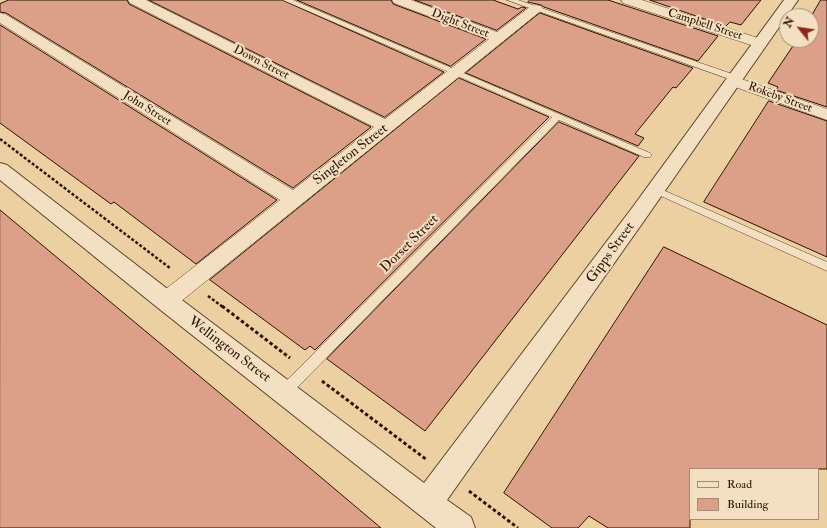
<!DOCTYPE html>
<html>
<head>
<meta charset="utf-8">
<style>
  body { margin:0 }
  #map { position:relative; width:827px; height:528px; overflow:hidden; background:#edd0a2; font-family:"IM FELL Double Pica",serif }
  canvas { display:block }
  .legend { position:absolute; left:689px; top:468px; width:130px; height:52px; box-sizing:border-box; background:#f3e0c3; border:1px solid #a38e75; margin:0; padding:5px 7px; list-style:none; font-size:12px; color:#2c1300 }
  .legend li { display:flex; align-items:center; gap:8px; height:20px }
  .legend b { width:20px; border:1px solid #a38e75 }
  .north { position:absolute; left:779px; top:8px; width:40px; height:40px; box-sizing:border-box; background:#f3e0c3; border:1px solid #a38e75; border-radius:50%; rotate:300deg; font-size:11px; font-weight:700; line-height:16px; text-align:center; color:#2c1300 }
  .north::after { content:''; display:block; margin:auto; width:14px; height:18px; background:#8f2418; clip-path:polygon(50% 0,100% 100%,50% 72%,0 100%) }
</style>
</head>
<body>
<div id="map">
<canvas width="827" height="528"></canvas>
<ul class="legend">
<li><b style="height:5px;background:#f3e0c3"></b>Road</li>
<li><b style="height:11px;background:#dca088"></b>Building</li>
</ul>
<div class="north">N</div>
</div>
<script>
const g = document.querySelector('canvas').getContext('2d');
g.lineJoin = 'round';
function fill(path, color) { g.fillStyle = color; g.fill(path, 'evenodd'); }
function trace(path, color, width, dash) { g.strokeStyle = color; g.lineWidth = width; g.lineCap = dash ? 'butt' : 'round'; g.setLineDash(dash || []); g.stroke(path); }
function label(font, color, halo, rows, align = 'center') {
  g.font = font + ' "IM FELL Double Pica",serif'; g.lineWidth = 4; g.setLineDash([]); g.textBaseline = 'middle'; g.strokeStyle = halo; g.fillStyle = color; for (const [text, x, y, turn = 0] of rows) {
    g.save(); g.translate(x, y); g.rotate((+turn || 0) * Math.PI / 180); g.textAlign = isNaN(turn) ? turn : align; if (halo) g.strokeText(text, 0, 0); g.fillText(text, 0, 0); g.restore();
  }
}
const building = new Path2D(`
  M9,0h118l2,4 242,123 -78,61 -287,-175 -6,-1v-8z
  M149,0h133l162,72 -59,45z
  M297,0h94l2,4 93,35 -35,27z
  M415,0h78l25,9 4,-2 4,1 -29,22z
  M530,0h78l110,36 -20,25 -154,-54 -3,-2 -13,-3z
  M650,0h111l-20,25 -11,-3 -4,4z
  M821,0h6v107l-51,-17 2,-3 -10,-4 29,-43h14v-23z
  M540,13l153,55 -17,20 -3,-1 -38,47 9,4 -6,8 -172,-73z
  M0,25l277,175 -81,64 -82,-62 -3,2 -111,-81z
  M459,78l90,39 -234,233 -5,-4 -5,4 -95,-70z
  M769,101l58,20v136l-123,-55z
  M559,122l80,34 -214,275 -98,-72z
  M0,210l317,264 64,54h-381z
  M664,247l163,78v144h-137v59h-82l-19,-12 -11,12h-26l-48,-35z`);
fill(building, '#dca088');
trace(building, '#2c1300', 1);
const service = new Path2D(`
  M283,0h10l357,153 2,2 -2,2h-6l-85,-37 -270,276 -5,2 -5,-2 -1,-4 1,-4 273,-271z
  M507,0h11l220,76 1,2 -1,2h-6z
  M656,187l171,75v9l-175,-79 -1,-2 1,-2z`);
const minor = new Path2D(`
  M128,0h18l239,119 104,-80 -95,-36 -2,-3h19l86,32 34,-26 5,-1 5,1 2,3 -369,298 -8,3 -8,-3 -3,-6 3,-6 122,-95 -280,-177v-10l5,1 288,176 81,-63 -244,-124z
  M621,0h21l122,40 2,3 -2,3 -5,1 -5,-1 -131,-43z
  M733,76l94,33v11l-100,-36 -2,-3 2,-3z`);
const tertiary = new Path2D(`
  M784,0h14l-152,218 -199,282 24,17 4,11h-39l-278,-220 -158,-128v-17l7,2 167,129 250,189 208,-275z`);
trace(service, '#5c4228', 1);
trace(minor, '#5c4228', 1);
trace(tertiary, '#5c4228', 2);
trace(new Path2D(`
  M0,139l170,129
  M208,296l15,11`), '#2c1300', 2.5, [3, 2]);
trace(new Path2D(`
  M222,306l68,52
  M322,381l105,79
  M469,491l49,37`), '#2c1300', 3, [3.5, 2.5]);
fill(service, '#f3e0c3');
fill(minor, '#f3e0c3');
fill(tertiary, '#f3e0c3');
label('12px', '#2c1300', '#f3e0c3', [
  ["Dight Street",460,24,21],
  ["Campbell Street",705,25,18],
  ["Down Street",261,63,27],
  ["Rokeby Street",780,98,20],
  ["John Street",147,109,32]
]);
label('14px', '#2c1300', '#f3e0c3', [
  ["Singleton Street",351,155,-38],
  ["Dorset Street",410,244,-45],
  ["Gipps Street",611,253,-54],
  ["Wellington Street",229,350,37]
]);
</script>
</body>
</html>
